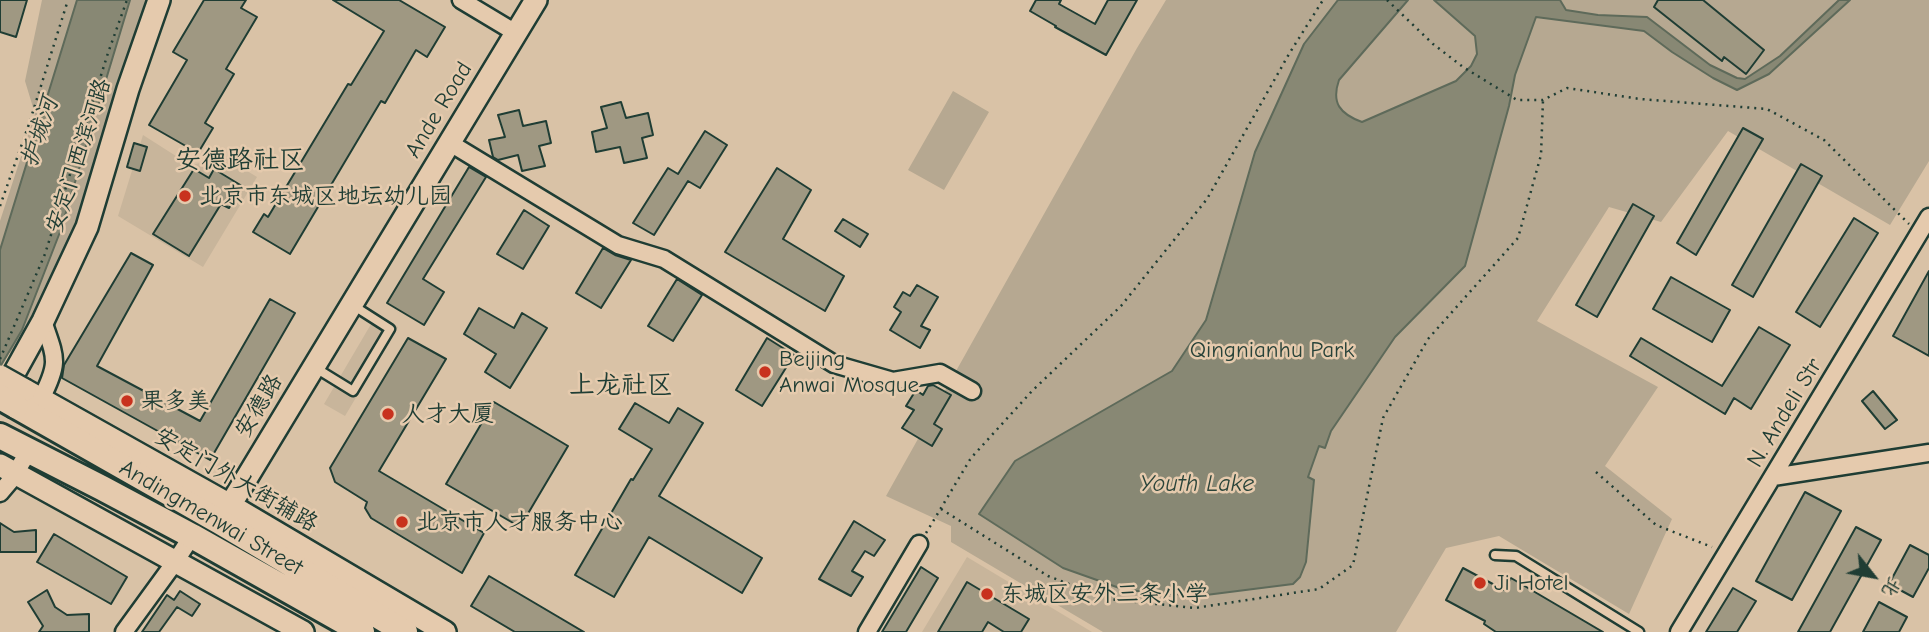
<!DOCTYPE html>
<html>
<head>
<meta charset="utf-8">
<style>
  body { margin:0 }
  #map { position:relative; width:1929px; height:632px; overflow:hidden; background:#d9c2a6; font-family:"Comic Neue","LXGW WenKai TC",sans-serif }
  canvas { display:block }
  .north { position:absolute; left:1838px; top:541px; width:70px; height:70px; -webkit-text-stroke:5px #e5caad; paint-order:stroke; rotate:121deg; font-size:19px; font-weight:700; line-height:28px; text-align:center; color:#1f3d34 }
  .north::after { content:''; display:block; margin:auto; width:24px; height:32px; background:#1f3d34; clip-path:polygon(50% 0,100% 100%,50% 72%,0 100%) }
</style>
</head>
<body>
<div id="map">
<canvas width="1929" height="632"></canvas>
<div class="north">北</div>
</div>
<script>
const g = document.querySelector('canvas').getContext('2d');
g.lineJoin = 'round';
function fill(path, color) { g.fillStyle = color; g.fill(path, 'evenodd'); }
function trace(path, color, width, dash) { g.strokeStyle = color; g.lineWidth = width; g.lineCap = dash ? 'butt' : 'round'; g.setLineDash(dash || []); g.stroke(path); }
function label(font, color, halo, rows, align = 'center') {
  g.font = font + ' "Comic Neue","LXGW WenKai TC",sans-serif'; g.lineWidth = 5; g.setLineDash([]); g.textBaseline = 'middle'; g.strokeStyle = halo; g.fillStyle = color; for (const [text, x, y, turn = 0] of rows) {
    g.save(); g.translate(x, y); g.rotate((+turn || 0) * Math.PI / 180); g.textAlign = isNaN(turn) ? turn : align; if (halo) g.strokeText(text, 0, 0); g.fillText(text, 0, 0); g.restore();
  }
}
fill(new Path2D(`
  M143,135l47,30 36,-7 31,19 -54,90 -85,-51z
  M377,314l21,13 -53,89 -21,-12z
  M967,557l125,75h-170z`), '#c8b59b');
fill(new Path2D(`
  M42,0h108l-72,226 -63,130 -15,-9v-126l35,-107 -10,-33z
  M1166,0h763v161l-39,64 -162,-94 -67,91 -52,-15 -72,114 121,66 -53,79 67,53 -43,95 -130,-78 -53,12 -50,84h-293l-152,-90v-16l-65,-30 251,-448z
  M953,91l36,21 -45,78 -36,-20z`), '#b6a891');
const water = new Path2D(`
  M77,0h53l-70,232 -38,98 -22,37v-117z
  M1338,0h70l-69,80c-8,23 1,34 23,42l94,-41 15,-15 6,-12 -2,-18 -41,-36h126l6,10 32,5 49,2 63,48 27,13 8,1 35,-23 59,-56h11l-81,74 -32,16 -24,-12 -41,-26 -28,-21 -108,-14 -21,58 -6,31 -44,160 -70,71 -64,94 -6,17 -6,-2 -11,31 6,3 -8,82 -6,15 -7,7 -95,12 -73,-6 -62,-22 -84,-54 36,-53 157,-90 34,-51 49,-168 49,-108z`);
fill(water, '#888874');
trace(water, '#5e6a5a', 2);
const building = new Path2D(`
  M0,0h27l-11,37 -16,-5z
  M204,0h42l-5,8 16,9 -31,52 8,5 -29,49 8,5 -15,25 -49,-28 38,-65 -14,-8z
  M333,0h66l46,27 -18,30 -11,-7 -31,53 -4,-2 -91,153 -37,-22 11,-18 4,3 80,-133 3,1 33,-54z
  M1036,0h25l-2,4 36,20 13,-24h29l-31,55 -51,-28 1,-1 -26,-15z
  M1658,0h45l61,50 -18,24 -22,-17 -2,4 -68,-54z
  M621,102l5,16 22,-5 5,22 -11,3 5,20 -23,5 -4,-16 -24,5 -4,-20 15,-4 -6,-21z
  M519,110l4,16 23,-5 5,22 -12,3 6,20 -23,5 -4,-16 -20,5 -5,-3 -4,-17 16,-3 -7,-22z
  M1743,128l20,11 -67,116 -19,-12z
  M705,131l22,14 -27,43 -12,-7 -34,54 -21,-12 35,-55 10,6z
  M134,143l13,4 -7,24 -13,-4z
  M1801,164l21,12 -69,121 -21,-12z
  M469,167l17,10 -63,102 21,13 -20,33 -37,-22z
  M777,168l34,22 -28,49 61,37 -19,35 -100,-59z
  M194,169l15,9 5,-9 28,17 -13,22 -8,-4 -32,52 -36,-22z
  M1633,204l21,12 -57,101 -21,-12z
  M524,210l25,16 -26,43 -26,-15z
  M1854,218l24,15 -58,94 -24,-15z
  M843,219l25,15 -8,13 -25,-16z
  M603,248l12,7 16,5 -30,48 -25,-15z
  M131,253l22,12 -56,101 103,55 70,-122 25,14 -85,147 -148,-82 2,-13z
  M1929,271v85l-36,-20z
  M1671,277l59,33 -18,32 -59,-33z
  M677,279l25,16 -29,46 -25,-15z
  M917,285l21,12 -17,29 9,4 -10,18 -30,-18 11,-18 -7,-5 9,-15 7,4z
  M479,308l35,20 8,-15 25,15 -37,60 -25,-16 11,-18 -32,-20z
  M1759,327l31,18 -39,64 -17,-11 -9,16 -95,-58 11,-18 81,48z
  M408,338l38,21 -67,112 105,62 -22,40 -91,-55 -6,-10 2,-6 -32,-20 -5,-14z
  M767,338l27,17 -32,51 -26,-16z
  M933,385l18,10 -17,29 8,5 -10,17 -30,-18 12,-18 -8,-4 10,-16 7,5 5,-9z
  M1873,391l24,29 -12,9 -23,-28z
  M494,402l74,44 -48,81 -74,-43z
  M635,403l34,20 9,-15 25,15 -44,73 103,62 -20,35 -93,-56 -35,60 -39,-22 56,-96 2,1 19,-31 -33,-20z
  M1805,492l36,19 -49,89 -36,-19z
  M854,521l31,19 -11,16 -9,-5 -13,20 11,6 -12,19 -32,-17z
  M0,523l14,9 22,-2v22h-36z
  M1856,527l25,13 -51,92h-32z
  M54,534l73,43 -16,27 -74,-42z
  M1910,545l19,10v13l-16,29 -24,-13z
  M921,567l17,11 -32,54h-24z
  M1463,568l41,22 7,-12 92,54h-107l-12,-8 1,-3 -39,-21z
  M489,576l95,56h-69l-44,-26z
  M967,582l62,37 -8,13h-17l-16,-10 -6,10h-44z
  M1733,588l23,13 -19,31h-31z
  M47,590l8,17 12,8 22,-1v18h-50l4,-6 -15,-24z
  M180,591l20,13 -8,12 -15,-9 -18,25h-17l25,-37 7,5z
  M1879,602l28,15 -8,15h-36z`);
fill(building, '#9f9882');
trace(building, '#1f3d34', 2);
const lane = new Path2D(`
  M314,367l39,24 37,-62 -36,-23
  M1495,555l21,1 123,76`);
const street = new Path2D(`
  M461,0l55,33
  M450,143l168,102 46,14 170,105 59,17 47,-8 32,18
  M41,399c19,-37 15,-40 2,-78
  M1773,477l156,-24
  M0,493l11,-13 18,-29
  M124,632l51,-70 17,-26
  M867,632l52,-88
  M1679,632l250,-415`);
const secondary = new Path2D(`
  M25,390l205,115 215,127
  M1,397l42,-76 44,-94 41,-138 31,-89
  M0,465l303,167
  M220,522l316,-522`);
const primary = new Path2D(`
  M16,406l204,116 185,110
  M0,436l102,52 90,48 170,96`);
trace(lane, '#1f3d34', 13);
trace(street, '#1f3d34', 21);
trace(secondary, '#1f3d34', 26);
trace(primary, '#1f3d34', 30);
trace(new Path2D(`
  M1387,0l46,44 30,23 54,33h26l24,-12 73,11 127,10 57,31 85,84
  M0,206l29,-82 39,-124
  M0,359l45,-105 63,-201 19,-53
  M1596,472l60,53 56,22
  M941,509l107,67 60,23 87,9 124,-19 34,-24 30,-147 45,-79 90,-101 23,-83 2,-55
  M926,533l45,-75 61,-67 89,-85 86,-107 82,-145 34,-54`), '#1f3d34', 2.5, [2, 5]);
trace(lane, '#e5caad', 8);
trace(street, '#e5caad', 16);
trace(secondary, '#e5caad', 21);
trace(primary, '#e5caad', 24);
const secondaryBridge = new Path2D(`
  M0,376l25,14`);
const primaryBridge = new Path2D(`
  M0,397l16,9`);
trace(secondaryBridge, '#1f3d34', 26, []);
trace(primaryBridge, '#1f3d34', 30, []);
trace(secondaryBridge, '#e5caad', 21);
trace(primaryBridge, '#e5caad', 24);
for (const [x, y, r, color] of [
  [185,196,7,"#c8321e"],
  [765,372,7,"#c8321e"],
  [127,401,7,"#c8321e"],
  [388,414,7,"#c8321e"],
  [402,522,7,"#c8321e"],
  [1480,583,7,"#c8321e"],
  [987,594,7,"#c8321e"]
]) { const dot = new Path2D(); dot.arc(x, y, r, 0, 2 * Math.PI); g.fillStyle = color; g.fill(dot); trace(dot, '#e5caad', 2.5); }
label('23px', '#1f3d34', '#e5caad', [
  ["Ande Road",439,110,-59],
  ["安定门西滨河路",79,156,-72],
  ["安德路",259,406,-59],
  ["N. Andeli Str",1785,413,-59],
  ["安定门外大街辅路",236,480,30],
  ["Andingmenwai Street",211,518,30]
]);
label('23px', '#1f3d34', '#e5caad', [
  ["北京市东城区地坛幼儿园",199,196],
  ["Beijing",779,359],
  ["Anwai Mosque",779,385],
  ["果多美",141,401],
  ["人才大厦",402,414],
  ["北京市人才服务中心",416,522],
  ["Ji Hotel",1494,583],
  ["东城区安外三条小学",1001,594]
], 'left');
label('23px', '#274239', '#e5caad', [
  ["Qingnianhu Park",1272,350]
]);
label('italic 24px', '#2a443a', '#e5caad', [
  ["护城河",40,132,-72],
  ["Youth Lake",1197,484]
]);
label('26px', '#1f3d34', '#e5caad', [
  ["安德路社区",240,161],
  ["上龙社区",621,386]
]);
</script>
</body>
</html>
